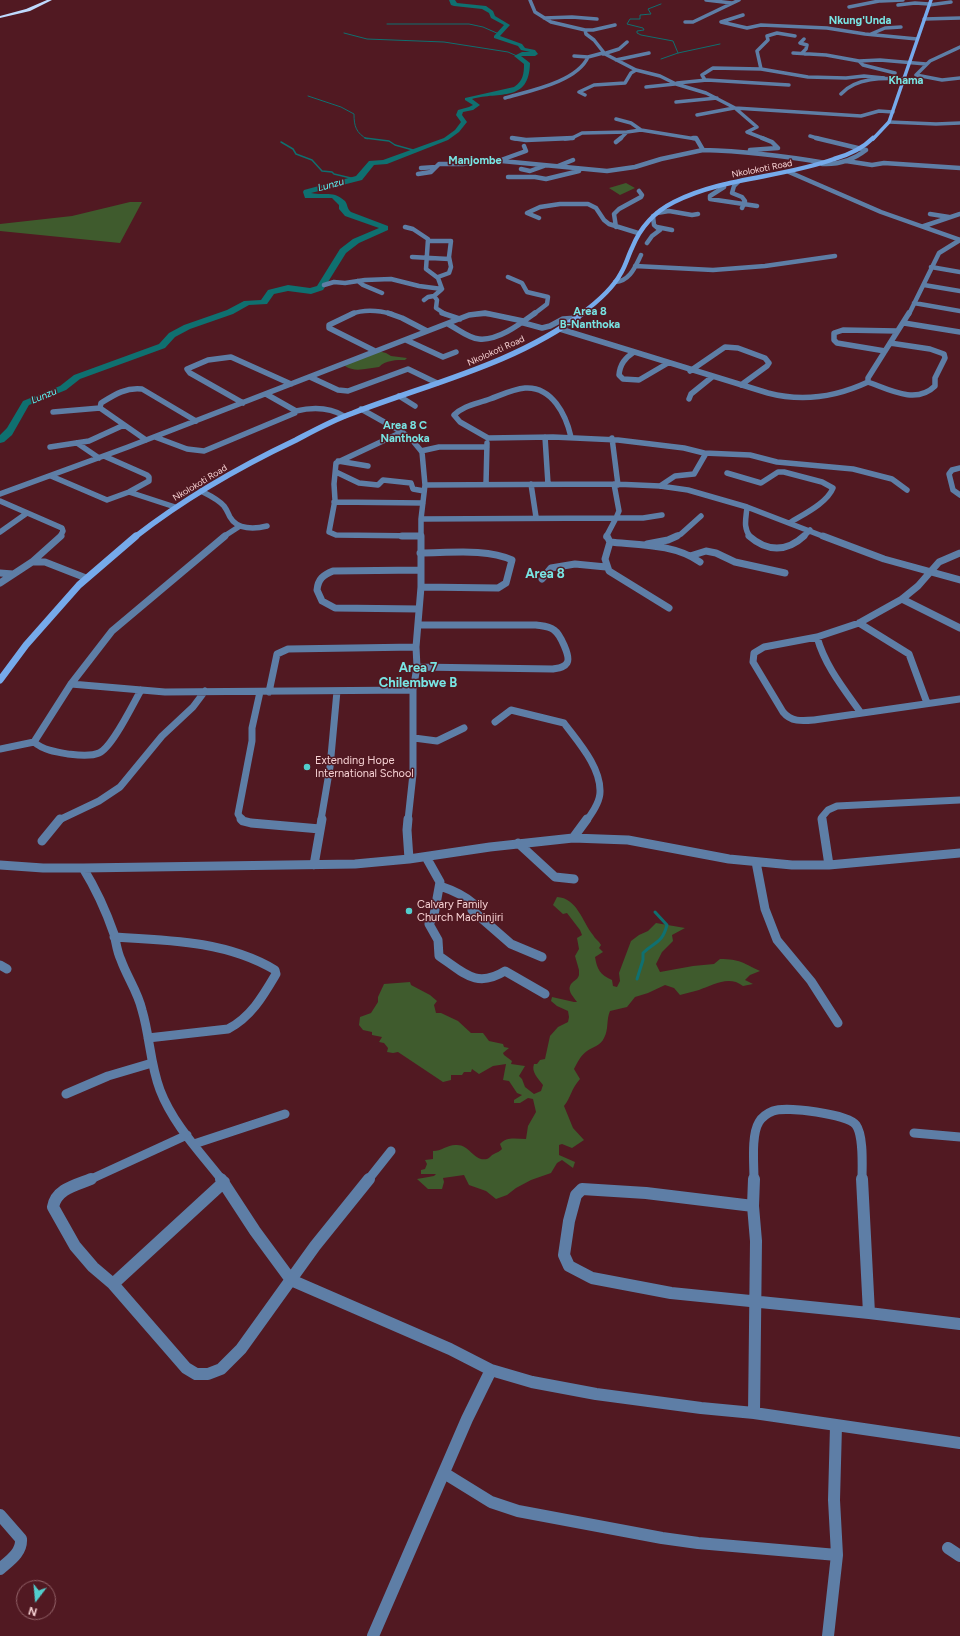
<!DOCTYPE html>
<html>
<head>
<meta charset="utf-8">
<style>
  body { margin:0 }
  #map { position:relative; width:960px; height:1636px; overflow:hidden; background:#511922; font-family:Figtree,sans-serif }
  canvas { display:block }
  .north { position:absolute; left:16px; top:1580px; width:40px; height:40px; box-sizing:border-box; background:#511922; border:1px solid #936369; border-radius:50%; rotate:196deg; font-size:11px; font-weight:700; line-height:16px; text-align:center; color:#f6d1d3 }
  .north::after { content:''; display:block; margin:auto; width:14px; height:18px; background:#52cdcc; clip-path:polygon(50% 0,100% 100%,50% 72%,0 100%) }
</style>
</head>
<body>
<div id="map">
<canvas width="960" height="1636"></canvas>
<div class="north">N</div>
</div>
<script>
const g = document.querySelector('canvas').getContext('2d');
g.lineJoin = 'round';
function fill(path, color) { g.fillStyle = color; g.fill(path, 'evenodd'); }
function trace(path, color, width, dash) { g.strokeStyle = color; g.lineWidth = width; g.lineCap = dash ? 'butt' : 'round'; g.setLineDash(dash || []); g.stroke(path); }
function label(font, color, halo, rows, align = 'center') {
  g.font = font + ' Figtree,sans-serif'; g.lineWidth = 3; g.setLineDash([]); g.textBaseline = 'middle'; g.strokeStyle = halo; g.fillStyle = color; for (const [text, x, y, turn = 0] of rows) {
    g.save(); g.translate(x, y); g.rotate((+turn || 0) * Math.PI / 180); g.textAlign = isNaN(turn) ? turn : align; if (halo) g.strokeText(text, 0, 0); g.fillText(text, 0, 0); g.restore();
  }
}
fill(new Path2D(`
  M626,183l9,5 -15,7 -11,-7z
  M130,202h12l-22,41 -120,-12v-7l72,-8z
  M378,351l8,2 5,3 16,2 -2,2c-8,0 -20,0 -26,7 -11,1 -24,6 -34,-1l1,-3z
  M557,897c20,1 25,24 36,38 2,4 6,6 8,10l-2,3 4,4 -8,5c2,12 5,18 17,23l1,6 4,1 3,-6 -1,-8 12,-32 8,-6 9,-4 8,-8 29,5 -13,7 1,6 -11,11 -6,12 4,8 33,-6 21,-2 6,-5c20,0 23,4 40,12l-10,4 -5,5 8,4 -10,2c-14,-11 -30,-1 -44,4 -6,2 -13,3 -19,5l-6,-7 -9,-3 -17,8 -13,4 -8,10 -17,4c-4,9 -1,18 -6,27 -3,7 -11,9 -17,13 -6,4 -10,12 -13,18l6,10c-9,10 -9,18 -16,27l9,22 11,12 -12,8 -10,-4 -3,1v10l16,7 -2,6 -11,-8 -5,3 -6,10 -20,7 -15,8 -9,7 -11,4 -10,-8 -17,-6 -5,-10 -21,3 1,4 -2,7h-14l-11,-10 17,-3 2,-2h-15v-4l4,-1 2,-5 -2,-4 8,-1v-8c9,0 15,-7 24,-6 13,0 17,17 30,14 3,-1 4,-4 7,-5 4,-2 5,-2 8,-5l-2,-5c7,-8 16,-5 26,-5l2,-13 8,-14 -3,-13 -5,-1 -8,5h-6v-3l8,-5 -5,-2 -8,-12 -6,-1 3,-16 -13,2 -14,8 -7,-5 -1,3h-7l-2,3h-11v5l-8,2 -45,-30 -5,1 -6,-1 1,-4 -4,-5 -5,-1 3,-5 -10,-2v-3l-9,-2 -4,-5 1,-8 11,-4 7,-11v-5l6,-13 26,-2 1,3 19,10 7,6 -3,4 2,8h5l17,8 13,12h12l6,8 14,3 1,3 5,1 -6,5 1,2 8,6 -1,3 14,2 -6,10 3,3 3,8 9,7 7,-3 2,-6c-5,-7 -12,-13 -9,-21h3l3,-4 5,-1 5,-23 8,-9 10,-5 1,-5 -1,-6 -11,-5 -6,-5 1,-4 22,5h3c-4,-6 -12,-13 -4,-20 2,-2 5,-3 6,-7v-5l-4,-14 4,-7 -2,-11 5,-3 -2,-5 -13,-17 -4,1 -10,-9z`), '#3f5b2d');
trace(new Path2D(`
  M661,4l-13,5 3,5 -11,1v4h-10l-3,5 16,4 1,2 -7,1v2l4,2 32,6 5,12
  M387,24h82l14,3 16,7
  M344,33l23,6 77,3 64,10 9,4
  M661,59l17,-6 42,-9
  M308,96l33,11 13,7c0,12 2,19 13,25`), '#0f7070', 1);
trace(new Path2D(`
  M365,138l24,3 6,4 18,5
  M281,142l12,7 3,5 16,6 10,11 10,1 2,2 21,5`), '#0f7070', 1.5);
trace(new Path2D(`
  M637,979l6,-19v-7c12,-12 19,-9 24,-28l-12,-13`), '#0f7070', 3);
fill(new Path2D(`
  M449,0h6l2,3 29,3 7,5 2,5 15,9 -10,11 22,8 3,4 10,2 3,4 -3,2h-14l9,7c-1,40 -30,28 -58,36l8,6 -7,5 -10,2 -1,3 5,7 -8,10 -11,8 -61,24 -13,1 -12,15 -51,13c14,3 22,-3 34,8 3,4 2,8 6,11l37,14v4l-29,13 -13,10 -23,37 -12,4 -23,-3 -14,3 -7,10 -18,1 -16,9 -43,15 -15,8 -10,11 -85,31 -14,11 -37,15 -17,30 -8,7 -4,1v-8l7,-7 16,-27 37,-15 14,-11 85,-31 10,-11 15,-8 43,-15 17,-9 17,-1 7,-10 20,-5 22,3 7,-2 23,-37 13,-10 26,-11 -34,-12 -6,-7v-4l-7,-7h-27l-2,-6 1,-2 52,-14 13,-15 14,-1 61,-22 11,-8 6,-8 -5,-7 2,-5 11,-3 4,-2 -8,-5v-2l49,-11c9,-6 10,-13 10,-23l-10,-8 8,-4h8l-9,-2 -3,-4 -24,-8v-2l10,-11 -13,-7 -2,-5 -7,-4 -28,-3 -3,-1z`), '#0f7070');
trace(new Path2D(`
  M530,0l5,12 16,10 34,8 1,4 8,6 11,14 31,16 24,6 16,8 30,9 29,15 126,8 18,-5 14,1
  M706,0l26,3
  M881,1l22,-1
  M898,5l17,-2 14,1
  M929,5l22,-3
  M849,7l35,-7
  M743,15l-22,7 26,6 14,-3 66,3 38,6 52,5
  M544,18l28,-1 25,2
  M924,19l36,-1
  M685,22h8l46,-22
  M585,30h8l22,-5
  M871,34l14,-6 16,-1
  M804,39l-4,4 7,2 -1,4 -4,4 3,1
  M960,47l-30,14 -14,14 26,5 18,-2
  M793,53l33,2 33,6 21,-1 46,4
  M603,54l16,-5 8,-7
  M574,56l14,1
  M616,60l33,-7
  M859,61l4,4 32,8
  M761,69l-4,-18 11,-11 -1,-4 10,-3 18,3
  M705,80l-3,-5 11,-7 48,1 47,8 38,1 18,-2 20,2
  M677,83l30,-3 82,5
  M646,87l29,-3
  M841,94c15,-17 42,-16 63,-15
  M585,95l-6,-3 15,-7 31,-2 6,-10 5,-3
  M505,98c24,-7 72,-16 83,-41l15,-4
  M676,102l41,-4
  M735,108l22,19 -10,5 18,7
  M697,115l37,-7
  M616,119l15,4 10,7
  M889,122l47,2 24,-1
  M810,136l10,3
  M512,138l4,1
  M565,139l7,-1 10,-5 46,-1
  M620,139l7,-7 14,-2 55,9`), '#5e7ea6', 3.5);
trace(new Path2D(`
  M512,138l14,2 47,-2
  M693,138h3l7,12c41,1 82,6 123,13
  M816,138l50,12c-13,10 -27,15 -44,14
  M616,142l5,-4
  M750,150l28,-2 -6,-6 -10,-4
  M501,160l25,-9 -2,-5
  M846,161l26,4 12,-2 76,5
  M558,166l15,-6
  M421,168l15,-1
  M521,169l9,2 14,-5
  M789,172l92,40 79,28
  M418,174l13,-2 8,-8h24l28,-4 116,11 28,-4 26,-8 42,-9
  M508,177h27l11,2 33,-8
  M738,182l-4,4 -2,7 10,4 3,4 -3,7
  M723,185l1,2 -14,9v3l47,7
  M657,213l12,-2 23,4 6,-1
  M930,214l19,3
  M539,218l-12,-5 13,-6 20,-3h28l8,4 8,12 5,4 29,9
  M924,226l36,-12
  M405,227l8,2 15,10 -2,30 12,9 4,11
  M616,227l-2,-13 5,-5 22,-12 1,-2 -3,-4
  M657,227l15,3
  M429,241h22l-2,16 2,10 -2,6 -11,4
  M647,243l5,-7 8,-6 -6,-5 -1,-9
  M412,257l37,2
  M635,266l78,4 52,-4 70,-10
  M931,267l29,5
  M508,277l14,6 5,9 21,5 -1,7 -13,10
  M358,281l5,4 19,8
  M615,282c15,-1 20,-15 26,-27
  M324,285l10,-3 11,1 20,-3 26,-1 28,7 23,3
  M924,285l36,6
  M442,289l-8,7 3,4 -1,8 9,6
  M424,300l4,-3 6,-1
  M914,303l46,8
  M351,314c13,-5 27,-4 41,0
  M477,314h13
  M909,314l30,-61 21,-13`), '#5e7ea6', 4.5);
trace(new Path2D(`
  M354,313l-25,12v3l46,23
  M388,313l14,5 25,13
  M442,313l18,6
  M520,322l22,6 8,-2 13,-7 15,-1
  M904,323l56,9
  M448,324c10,5 20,14 31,15 19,2 41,-15 56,-26
  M560,329l208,64c34,9 68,4 100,-11v-4l41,-65
  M406,340l37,17 13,-5
  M885,351l-48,-8 -3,-3v-7l9,-3 54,1
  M634,352c-9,6 -14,12 -15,23l4,4 16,1 29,-17
  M690,371l35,-24 13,1 27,10 4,5 -2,3 -26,19
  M310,377l28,13 10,1 60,-22 29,14
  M868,382c20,7 48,23 67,4v-8l10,-20 -1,-4 -14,-5 -40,-6
  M399,396l16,10
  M689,399l2,-5 21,-17
  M243,403l-53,-30 -3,-4 21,-9 23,-3 60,27
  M100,408l1,-5c13,-8 25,-16 41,-14l54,32
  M361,409l41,23 11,9 9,11 3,33 -4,34v18
  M296,411c17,-4 33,-4 48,5
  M53,412l47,-4 46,32
  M402,432l-66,31 -2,21 1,16 -6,32 7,3 85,1
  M155,437l32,12 17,2 91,-38 1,-2 -30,-17
  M545,437l3,47
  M571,437c-5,-22 -19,-51 -46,-49 -12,1 -24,7 -35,11 -13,5 -26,6 -36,16l6,7 28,16 65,-1 65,3 66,8 20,5 1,2 -11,19 -19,2 -15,10
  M612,438l6,47
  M77,443l22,15
  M50,447l39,-6 35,-16
  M421,451l18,-4h48
  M704,453l46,2 27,7 76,7 39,10 15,11
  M338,461l30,5
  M960,468l-8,2 -3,4 4,16 7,5
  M336,472l23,11 19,2 5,-5 28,3 2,6 11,2
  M727,473l34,10 17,-11h6l38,10 11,6c-6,15 -29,26 -42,34
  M51,476l56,24 22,-8 20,-11v-4l-2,-2 -43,-19
  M486,484l1,-41
  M531,484l5,33
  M425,485l189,-1 46,2 28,4 59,17 78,30
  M201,491c8,4 17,8 23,15 3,4 4,7 6,11 7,13 25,12 37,9
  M129,492l46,15
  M0,494l128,-47 341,-132 16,-2 38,8
  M0,501l62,27 1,3 -3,6
  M334,502l89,1
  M747,507c-1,12 -4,20 3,30
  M421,519l195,-1 3,-7 -5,-27
  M0,532l27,-19
  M223,537l17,-11
  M606,537l10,-19h27l19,-3
  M675,537l6,-3 20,-18
  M803,537l7,-7`), '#5e7ea6', 5.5);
trace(new Path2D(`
  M402,536h19
  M607,536l3,6c29,3 65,2 90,20
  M749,536c18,16 38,16 55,0
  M823,536l61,23 76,21
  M610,542l-5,17 4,12 60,37
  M647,544l21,-4 9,-4
  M420,553c28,0 67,-5 92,7l-6,23 -8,5 -77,-1
  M960,553l-21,9 -21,24 -16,13 -43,24 -42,14 -53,10 -10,6 -1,9 30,50c8,10 19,9 31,8l146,-21
  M690,556l16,-5 10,2 19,9 50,11
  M32,562h13l41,16
  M0,573l13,1
  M542,579l9,-11 24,-4 31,3
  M0,583l32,-21 29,-26
  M902,599l58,29
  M419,609l-84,-1 -13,-7 -5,-11c1,-11 6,-15 16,-19l87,-1
  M859,623l50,31 18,49
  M817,637c8,29 27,52 44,76
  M417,667l136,2c5,-1 11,-1 14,-6 4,-6 -7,-29 -13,-33 -5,-4 -12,-4 -18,-5h-118
  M71,684l94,8 248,-2
  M269,692l8,-38 11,-5 128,-2
  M495,722l16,-12 53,13c14,19 37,44 36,69 0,10 -7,20 -13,28
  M414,738l23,3 27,-13
  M34,742c9,8 22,10 34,12 9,1 22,3 31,-1 13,-5 34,-49 42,-63
  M0,749l34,-7 37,-58 41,-53 113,-95
  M59,820l40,-19 21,-14 42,-51 31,-29 12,-16
  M242,820l-4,-6 14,-73v-13l8,-36
  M321,820l9,-53 7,-76
  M408,820l5,-46v-84l4,-23 -1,-20 5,-60v-51
  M822,820v-3l6,-7 9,-4 123,-6`), '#5e7ea6', 7);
trace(new Path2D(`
  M241,819l2,2 8,2 69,6
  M408,819l-1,11 2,29
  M822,819l7,46
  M573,838l14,-19
  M42,841l18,-22
  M518,843l37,34 19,2
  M426,857l14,25 -6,33 -5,9 9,16 1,16c24,16 37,33 66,15l40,23
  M756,862l9,47 12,31 34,41 27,42
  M0,865l43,3h40l272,-4 54,-5 81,-12 83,-9 55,2 101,19 63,6h37l131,-12
  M314,865l8,-46
  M83,868c13,21 23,43 31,66 2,8 3,18 7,26 6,17 17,32 21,50 8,27 8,54 18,80 13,34 40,62 62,90
  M440,886c12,4 24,9 34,18l-2,6 39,34 31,13
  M114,937c54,3 113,4 161,33l1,4c-13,22 -25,43 -48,55l-80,9
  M0,965l7,4
  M66,1094l42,-18 44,-13
  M914,1133l46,4
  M194,1144l91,-30
  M89,1180l98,-45
  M368,1180l23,-29
  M754,1180c0,-16 -3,-45 5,-58 3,-5 9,-9 14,-11 13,-5 75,3 83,14 8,11 6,41 6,55`), '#5e7ea6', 9);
trace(new Path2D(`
  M91,1179c-15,6 -35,10 -38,28l22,39 18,21 20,17 73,84 10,6h12l13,-5 20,-20 74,-103 54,-67
  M221,1179l34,52 36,49 159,69 41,21 41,12 64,12 105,14 53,5 206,30
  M754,1179l-1,27 3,35 -2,172
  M862,1179l7,134
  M753,1206l-107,-13 -64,-4 -6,6 -7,26 -5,34 5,11 23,12 79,15 198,20 91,11
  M113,1284l111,-102
  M444,1473l47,29 27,9 144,27 36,5 139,12
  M0,1515l21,24c1,14 -12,22 -21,30
  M948,1548l12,8
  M373,1636l94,-217 24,-49
  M828,1636l9,-81 -3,-55 2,-74`), '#5e7ea6', 12);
trace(new Path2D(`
  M873,139l16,-17 42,-122`), '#76aaeb', 3.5);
trace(new Path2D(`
  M581,314c15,-11 31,-24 40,-41 5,-8 7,-17 11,-25 8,-20 22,-36 42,-46 49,-25 108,-24 160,-43 14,-4 29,-11 39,-21`), '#76aaeb', 4.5);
trace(new Path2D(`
  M135,537c50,-39 104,-70 161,-97 19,-10 37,-20 57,-27 78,-30 162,-49 230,-100`), '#76aaeb', 5.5);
trace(new Path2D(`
  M0,680l26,-35 53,-60 57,-49`), '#76aaeb', 7);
fill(new Path2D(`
  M47,0h5l-22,11 -30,7v-2l26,-7z`), '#bedafe');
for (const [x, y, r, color] of [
  [307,767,4,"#52cdcc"],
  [409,911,4,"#52cdcc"]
]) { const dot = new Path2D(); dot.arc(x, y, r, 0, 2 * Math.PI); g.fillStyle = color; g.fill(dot); trace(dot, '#511922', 1.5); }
label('9px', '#f6d1d3', '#511922', [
  ["Nkolokoti Road",762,169,-11],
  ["Nkolokoti Road",496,351,-24],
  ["Nkolokoti Road",200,483,-31]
]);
label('italic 10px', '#5bfbfa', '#511922', [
  ["Lunzu",331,185,-15],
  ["Lunzu",44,396,-22]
]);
label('bold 11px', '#78e4e3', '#511922', [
  ["Nkung'Unda",860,21],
  ["Khama",906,81],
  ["Manjombe",475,161],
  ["Area 8",590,312],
  ["B-Nanthoka",590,325],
  ["Area 8 C",405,426],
  ["Nanthoka",405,439]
]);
label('11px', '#f6d1d3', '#511922', [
  ["Extending Hope",315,761],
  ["International School",315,774],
  ["Calvary Family",417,905],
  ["Church Machinjiri",417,918]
], 'left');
label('bold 13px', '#78e4e3', '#511922', [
  ["Area 8",545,574],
  ["Area 7",418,668],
  ["Chilembwe B",418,683]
]);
</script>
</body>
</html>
